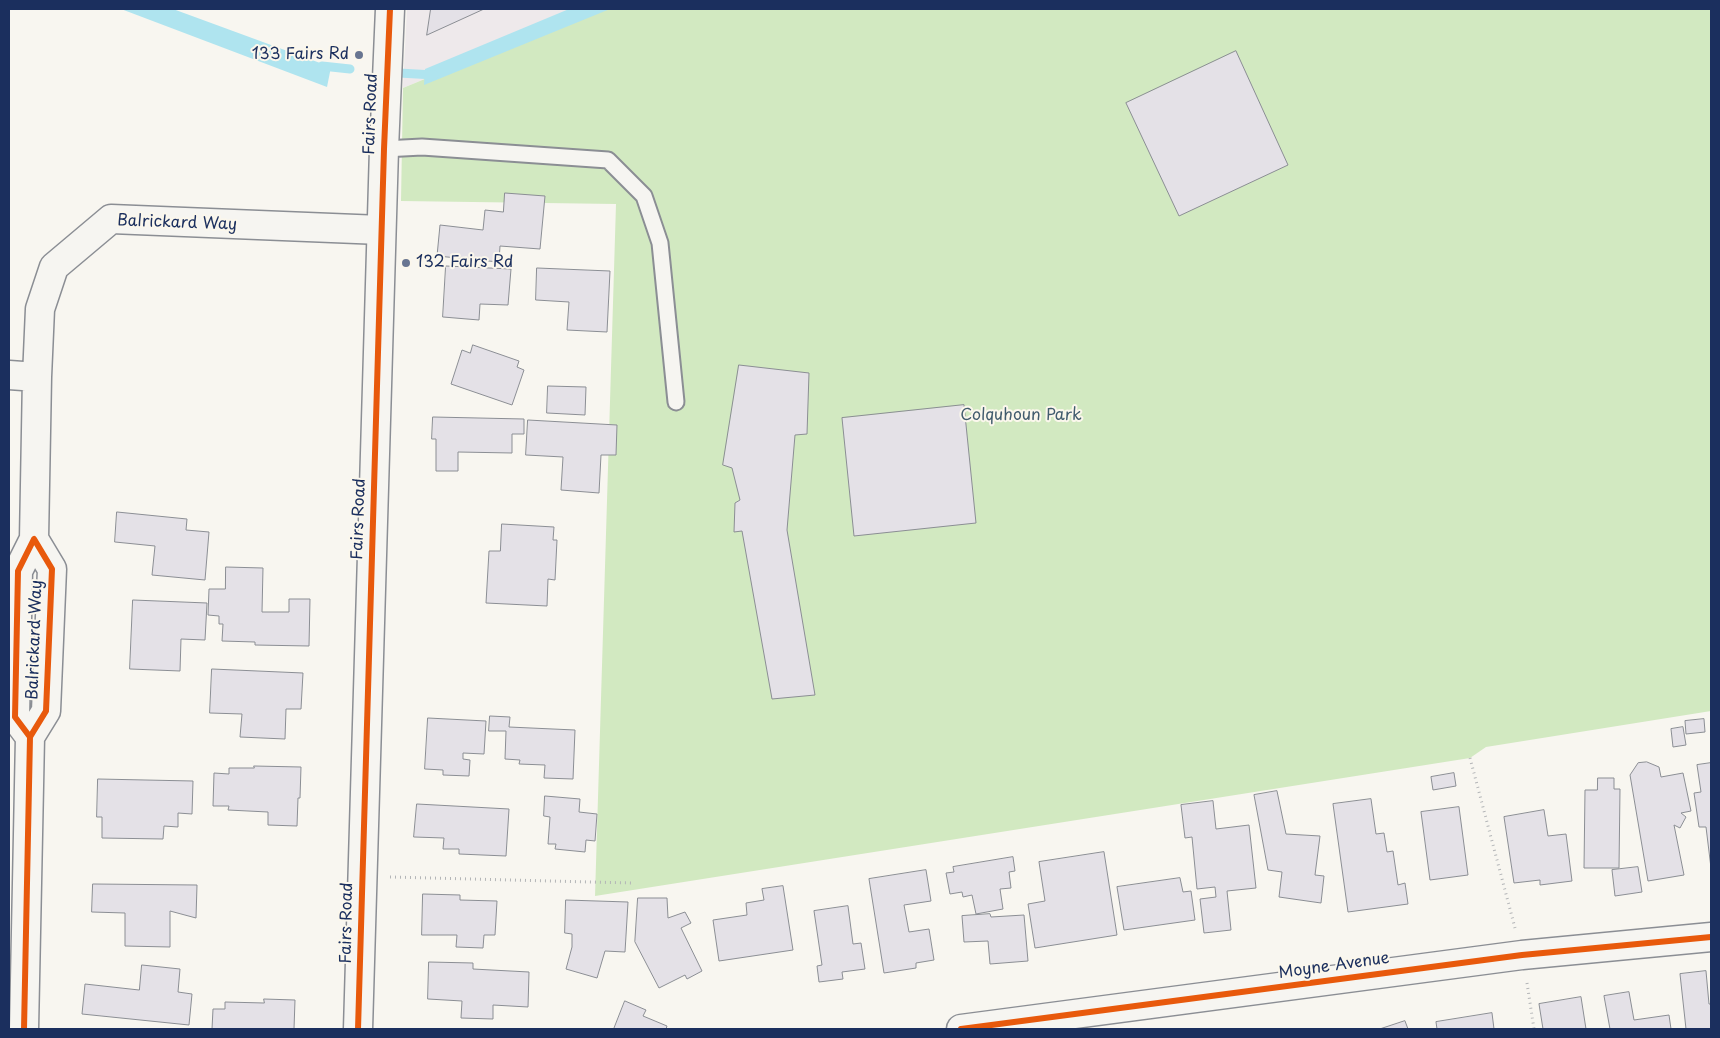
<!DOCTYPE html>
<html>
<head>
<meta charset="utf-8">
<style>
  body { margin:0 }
  #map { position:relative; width:1720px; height:1038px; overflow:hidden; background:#f8f6f0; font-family:"Playpen Sans",sans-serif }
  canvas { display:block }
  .frame { position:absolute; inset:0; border:10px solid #1b2f5e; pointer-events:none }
</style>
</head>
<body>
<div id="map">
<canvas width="1720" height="1038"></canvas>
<div class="frame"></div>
</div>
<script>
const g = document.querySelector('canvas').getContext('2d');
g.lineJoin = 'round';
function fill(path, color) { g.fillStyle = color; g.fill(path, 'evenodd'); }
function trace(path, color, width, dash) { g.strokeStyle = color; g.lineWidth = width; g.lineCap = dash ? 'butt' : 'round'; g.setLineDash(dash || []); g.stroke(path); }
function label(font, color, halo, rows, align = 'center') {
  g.font = font + ' "Playpen Sans",sans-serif'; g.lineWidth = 4; g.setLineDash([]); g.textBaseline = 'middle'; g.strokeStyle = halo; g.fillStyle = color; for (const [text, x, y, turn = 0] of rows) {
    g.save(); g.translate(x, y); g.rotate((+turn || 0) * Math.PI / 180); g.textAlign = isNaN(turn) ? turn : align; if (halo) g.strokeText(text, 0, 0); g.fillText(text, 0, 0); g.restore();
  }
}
fill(new Path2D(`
  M407,9h187l-191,79z`), '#eee9eb');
fill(new Path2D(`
  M594,9h1117v702l-225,36 -16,11 -875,138 21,-692 -215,-3 2,-113z`), '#d2e9c1');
fill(new Path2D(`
  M121,9h52l158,58 -4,20z
  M569,9h41l-186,76 1,-16z`), '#afe4ef');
trace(new Path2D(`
  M322,66l28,3
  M399,73l35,2`), '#afe4ef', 9);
const building = new Path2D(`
  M431,9h53l-57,26z
  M1236,51l52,114 -109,51 -53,-113z
  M505,193l40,3 -5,53 -40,-3 -1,16 -62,-6 3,-31 43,5 2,-20 18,2z
  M446,266l65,3 -3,36 -28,-1 -1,16 -36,-3z
  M537,268l73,3 -3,61 -40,-2 2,-28 -33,-2z
  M473,345l46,16 -2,6 7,3 -12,35 -61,-21 11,-34 8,3z
  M739,365l70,8 -2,61 -12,1 -8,95 28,165 -43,4 -30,-168 -8,1 1,-29 5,-3 -8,-32 -9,-3z
  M548,386l38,1 -1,28 -38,-2z
  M964,405l12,118 -122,13 -12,-118z
  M433,417l91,2v15h-12v19l-54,-1v19h-22v-32h-4z
  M528,420l89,5 -1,30h-15l-2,38 -38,-3 2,-33 -37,-2z
  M117,512l70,7 -1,11 23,2 -4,48 -53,-5 3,-29 -40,-4z
  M502,524l52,3 -1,13h4l-2,40 -7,-1 -1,27 -61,-3 3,-52h11z
  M226,567l37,1 -1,44h27v-13h21l-1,47 -54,-1v-3l-33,-1 1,-17h-4v-8l-11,-1 1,-26h16z
  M133,600l74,3 -2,37 -24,-1 -1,32 -50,-2z
  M212,669l91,4 -2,36h-15l-1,30 -45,-2 2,-23 -32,-1z
  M490,716l20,1 -1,10 66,3 -2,49 -29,-1 1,-13 -26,-1 1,-4 -15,-1 1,-28h-17z
  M428,718l58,3 -2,33 -21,-1v6l7,1 -1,16 -26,-1v-5l-18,-1z
  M1704,719l1,13 -19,2 -1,-13z
  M1683,727l3,18 -13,2 -2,-18z
  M1647,762l12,5 2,10 22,-4 8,38 -10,2 5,4 -6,11 -6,-3 10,50 -36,6 -18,-106 8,-12z
  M1711,763v105l-5,-41h-7l-5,-34 7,-1 -4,-27z
  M254,766l47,1 -1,31h-2l-1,28 -29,-1v-13l-40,-2 1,-4h-16l1,-33 15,1v-6h25z
  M1454,773l2,13 -23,4 -2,-13z
  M1598,778h16v11h6l-1,79h-35l1,-78h12z
  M98,779l95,2 -1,33 -14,-1v14l-14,-1 -1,13 -61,-1v-21h-5z
  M1277,791l9,43 34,2 -5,39 9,1 -3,27 -42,-6 3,-25 -14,-2 -14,-75z
  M545,796l35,3 -1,13 18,2 -2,27 -9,-1 -1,12 -30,-3 1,-5h-8l2,-27 -6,-1z
  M1371,799l5,35 8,-1 3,19 6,-1 5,34 7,-2 3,21 -60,8 -15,-108z
  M1213,801l3,28 33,-4 7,63 -29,3 4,39 -27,3 -4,-34 16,-2 -1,-10 -18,2 -5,-52 -7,1 -4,-33z
  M417,804l92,5 -3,47 -47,-2v-5h-16l1,-11 -30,-1z
  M1459,807l9,68 -38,5 -9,-68z
  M1544,810l4,26 18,-2 6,47 -32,4v-5l-26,3 -10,-66z
  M1104,852l13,83 -82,13 -7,-44 17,-3 -6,-39z
  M1013,857l2,14 -6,1 2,16 -11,1 3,20 -27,5 -4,-19 -9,2 -1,-5 -12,2 -4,-21 8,-1 -1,-5z
  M1638,867l4,25 -27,4 -3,-26z
  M926,870l5,31 -27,4 5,27 20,-3 5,31 -18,3v5l-32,5 -15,-94z
  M1180,878l3,14 8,-1 4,29 -71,10 -7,-43z
  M93,884l104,1 -1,33 -26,-7v36l-45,-1v-33l-33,-1z
  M783,886l10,64 -74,11 -6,-41 34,-5 -1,-12 18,-3 -2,-11z
  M423,894l37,1v5l37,1 -2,34h-11l-1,13 -27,-1 1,-12h-35z
  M638,898h29l1,20 17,-6 6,11 -10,5 21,43 -15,8 -2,-4 -26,13 -24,-46z
  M566,900l62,2 -3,50 -20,-1 -8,27 -31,-9 6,-22v-13l-7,-1z
  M848,906l5,38 8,-1 4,26 -23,3 1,7 -24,3 -2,-16 5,-1 -8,-54z
  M990,914l1,3 33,-2 4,46 -38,3 -2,-23 -24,1 -2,-26z
  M429,962l44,1v6l56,3 -1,35 -35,-2v14l-32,-1 1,-17 -34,-2z
  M142,965l38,4 -2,23 14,2 -3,31 -107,-11 3,-30 54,6z
  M1706,971l3,33h2v25h-25l-6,-55z
  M1629,992l5,28 35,-5 2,14h-61l-6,-33z
  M1581,997l5,32h-43l-4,-25z
  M264,999l31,1 -1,29h-82l1,-20h12v-7l39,1z
  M625,1001l21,9 -3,6 24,10 -1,3h-52z
  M1492,1013l2,16h-57l-1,-7z
  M1405,1021l3,8h-28z`);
fill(building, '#e4e1e7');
trace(building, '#8b8e94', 1);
const lane = new Path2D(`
  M384,149l38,-2 186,13 36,36 16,47 16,159`);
const street = new Path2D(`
  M9,375l28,2
  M34,539l3,-162 3,-68 14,-42 57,-48 270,11
  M24,1029l6,-292 16,-26 6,-142 -18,-30 -16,32 -3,146 15,20
  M961,1029l561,-74 189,-18`);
const secondary = new Path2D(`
  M358,1029l26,-880 6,-140`);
trace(lane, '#8b8e94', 19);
trace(street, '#8b8e94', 31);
trace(secondary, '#8b8e94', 31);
trace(new Path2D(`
  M1470,758l45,170
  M390,877l241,6
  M1527,983l7,46`), '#b3b5b7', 3, [1, 4]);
trace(lane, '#f6f5f1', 15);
trace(street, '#f6f5f1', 28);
trace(secondary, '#f6f5f1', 28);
trace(new Path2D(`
  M24,1029l6,-292 16,-26 6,-142 -18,-30 -16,32 -3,146 15,20
  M358,1029l26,-880 6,-140
  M961,1029l561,-74 189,-18`), '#e8590c', 6);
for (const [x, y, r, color] of [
  [359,55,5,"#687591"],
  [406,263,5,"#687591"]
]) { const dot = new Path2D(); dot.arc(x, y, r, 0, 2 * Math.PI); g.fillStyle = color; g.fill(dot); trace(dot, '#fbf7ec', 2); }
label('16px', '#1b2f5e', '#fbf7ec', [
  ["133 Fairs Rd",349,55],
  ["132 Fairs Rd",416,263,"left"]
], 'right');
label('16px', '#1b2f5e', '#fbf7ec', [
  ["Fairs Road",371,114,-88],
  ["Balrickard Way",177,223,2],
  ["Fairs Road",359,519,-88],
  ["Balrickard Way",35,640,-88],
  ["Fairs Road",347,923,-89],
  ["Moyne Avenue",1334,966,-8]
]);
label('16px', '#415b6d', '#fbf7ec', [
  ["Colquhoun Park",1021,416]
]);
</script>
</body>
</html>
